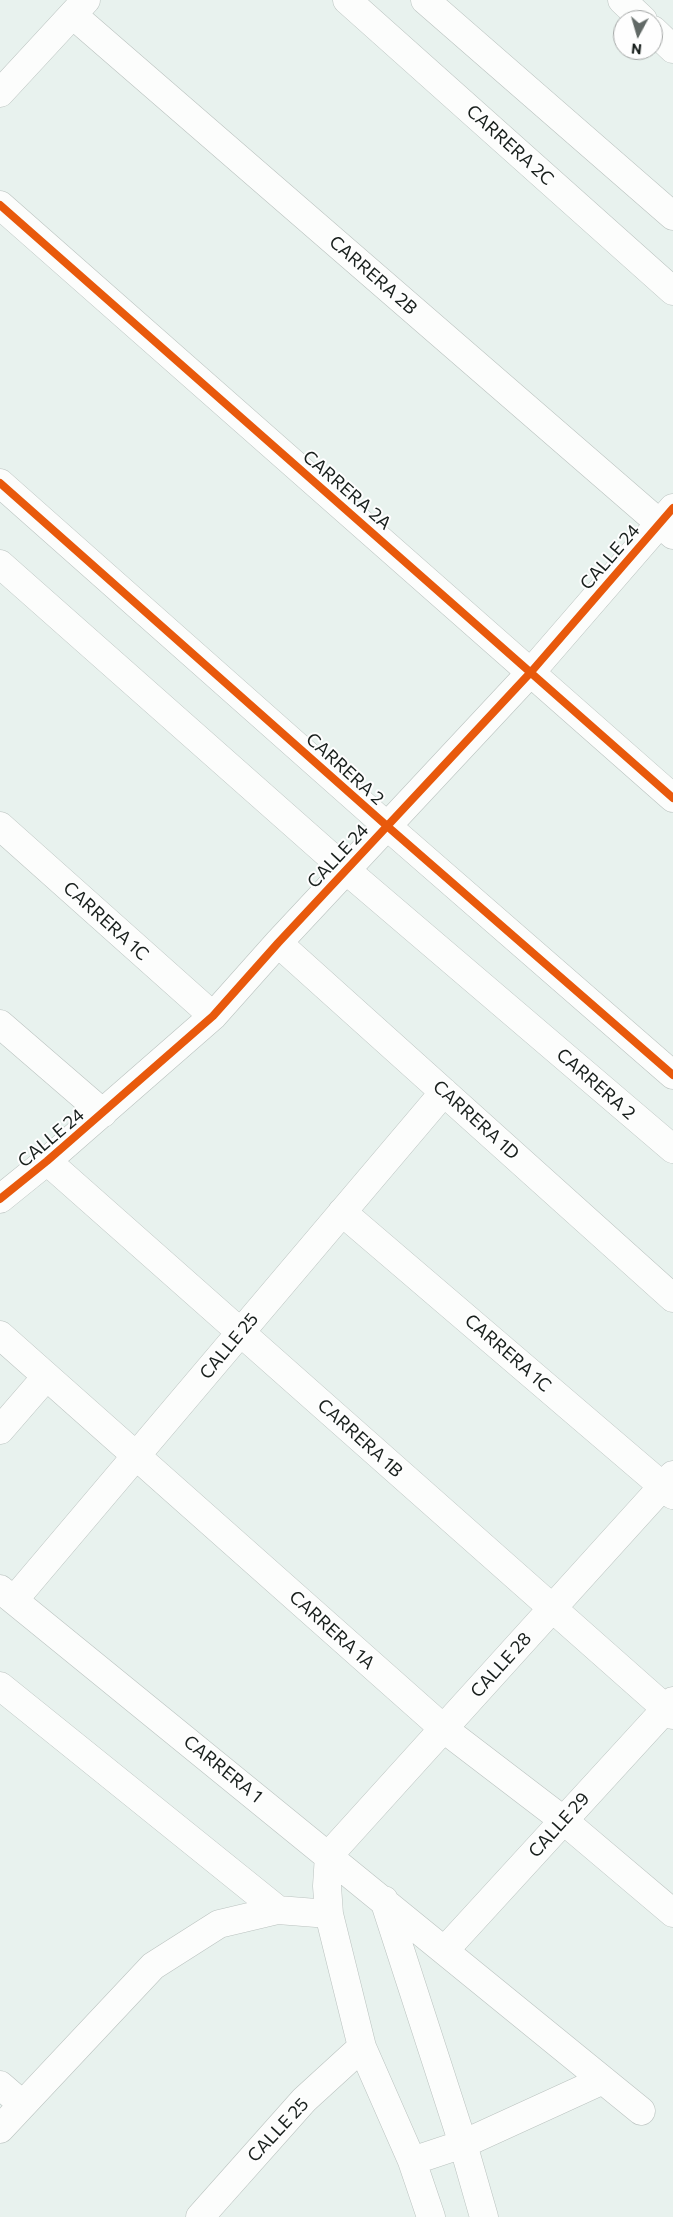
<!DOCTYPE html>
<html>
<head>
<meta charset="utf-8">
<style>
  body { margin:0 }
  #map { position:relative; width:673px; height:2217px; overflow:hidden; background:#e8f2ee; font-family:Commissioner,sans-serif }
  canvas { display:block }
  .north { position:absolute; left:613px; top:10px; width:50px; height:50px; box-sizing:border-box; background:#fefefe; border:1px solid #a2a5a4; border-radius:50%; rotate:186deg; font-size:14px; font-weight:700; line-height:20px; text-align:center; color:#181f1c }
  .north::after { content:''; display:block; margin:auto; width:18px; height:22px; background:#616966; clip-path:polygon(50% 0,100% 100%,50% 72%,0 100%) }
</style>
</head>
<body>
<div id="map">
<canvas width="673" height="2217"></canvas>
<div class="north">N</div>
</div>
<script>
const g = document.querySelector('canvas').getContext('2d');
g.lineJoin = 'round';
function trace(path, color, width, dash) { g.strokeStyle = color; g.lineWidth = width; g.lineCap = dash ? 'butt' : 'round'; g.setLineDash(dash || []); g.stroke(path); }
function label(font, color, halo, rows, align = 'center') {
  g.font = font + ' Commissioner,sans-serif'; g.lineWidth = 4; g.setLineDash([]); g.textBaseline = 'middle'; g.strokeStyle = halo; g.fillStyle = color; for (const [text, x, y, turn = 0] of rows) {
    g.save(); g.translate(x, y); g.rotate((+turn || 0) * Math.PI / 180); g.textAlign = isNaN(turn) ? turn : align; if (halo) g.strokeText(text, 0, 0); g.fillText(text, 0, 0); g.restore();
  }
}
const minor = new Path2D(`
  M347,0l326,291
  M425,0l248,216
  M622,0l21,20
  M73,15l600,520
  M653,30l20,19
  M0,93l86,-93
  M0,205l673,593
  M0,483l387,343 286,249
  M0,564l346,306 327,279
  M0,826l213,190
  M278,943l395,355
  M0,1024l103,89
  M47,1161l626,554
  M0,1199l47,-38 166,-145 65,-73 253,-271 142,-164
  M342,1212l331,283
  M0,1335l444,394 119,91 110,93
  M0,1430l46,-53
  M0,1589l641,522
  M14,1600l430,-508
  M0,1686l278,224
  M384,1900l79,244 21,73
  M445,1950l228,-249
  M0,2085l22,19
  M0,2129l153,-163 66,-42 59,-14 51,4
  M412,2161l51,-17 140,-64
  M200,2217l104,-117 58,-53
  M431,2217l-19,-56 -50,-114 -33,-133 -2,-28 2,-31 344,-380`);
trace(minor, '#bac2bf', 29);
trace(minor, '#fcfdfc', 28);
trace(new Path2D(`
  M0,205l673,593
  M0,483l387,343 286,249
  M0,1199l47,-38 166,-145 65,-73 253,-271 142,-164`), '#e8590c', 8);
label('18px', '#181f1c', '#fefefe', [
  ["CARRERA 2C",510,145,42],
  ["CARRERA 2B",373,275,41],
  ["CARRERA 2A",347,490,41],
  ["CALLE 24",610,557,-49],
  ["CARRERA 2",345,769,42],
  ["CALLE 24",338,856,-47],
  ["CARRERA 1C",106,921,42],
  ["CARRERA 2",596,1084,41],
  ["CARRERA 1D",476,1120,42],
  ["CALLE 24",51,1138,-40],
  ["CALLE 25",229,1346,-50],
  ["CARRERA 1C",508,1353,41],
  ["CARRERA 1B",360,1438,42],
  ["CARRERA 1A",332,1630,42],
  ["CALLE 28",501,1665,-48],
  ["CARRERA 1",223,1769,39],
  ["CALLE 29",559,1825,-48],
  ["CALLE 25",278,2130,-47]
]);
</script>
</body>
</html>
